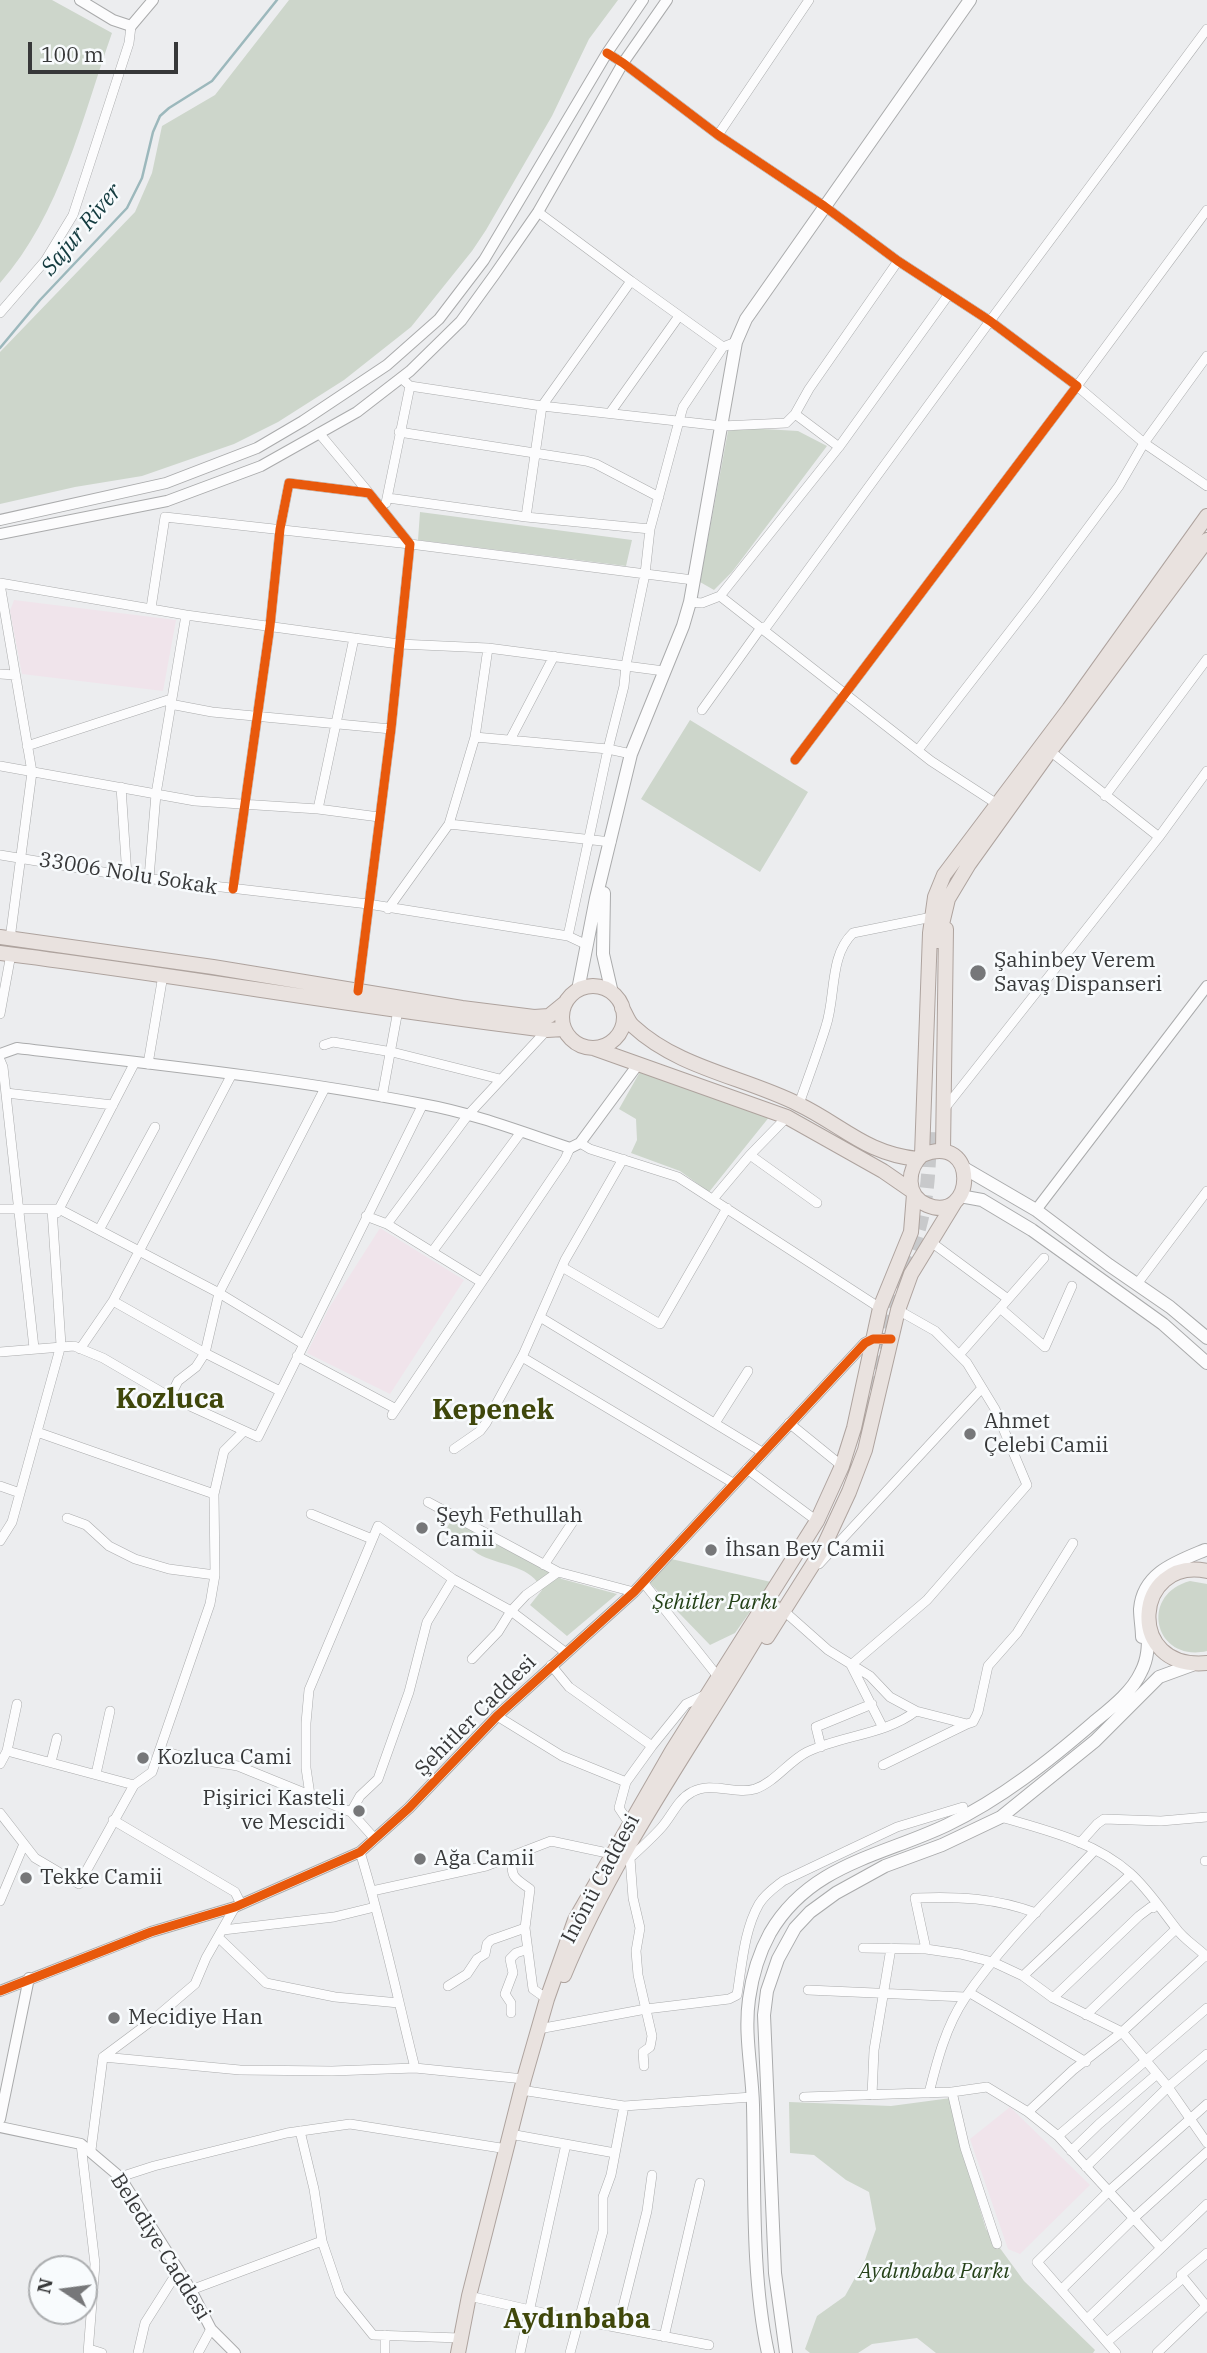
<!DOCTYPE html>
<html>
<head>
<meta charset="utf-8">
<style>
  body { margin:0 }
  #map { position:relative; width:1207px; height:2353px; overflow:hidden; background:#ecedef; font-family:"IBM Plex Serif",serif }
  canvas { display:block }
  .north { position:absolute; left:28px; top:2255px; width:70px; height:70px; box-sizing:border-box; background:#f8fbfd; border:2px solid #abadaf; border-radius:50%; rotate:283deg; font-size:19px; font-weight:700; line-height:28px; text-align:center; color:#373839 }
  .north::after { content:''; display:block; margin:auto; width:24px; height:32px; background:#767779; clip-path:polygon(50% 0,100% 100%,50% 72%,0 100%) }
  .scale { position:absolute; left:28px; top:42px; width:150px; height:32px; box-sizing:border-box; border:4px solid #373839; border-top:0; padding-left:9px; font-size:21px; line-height:24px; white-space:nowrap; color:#373839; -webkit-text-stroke:5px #f8fbfd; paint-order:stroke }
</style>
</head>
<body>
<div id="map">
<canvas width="1207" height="2353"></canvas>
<div class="north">N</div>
<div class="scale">100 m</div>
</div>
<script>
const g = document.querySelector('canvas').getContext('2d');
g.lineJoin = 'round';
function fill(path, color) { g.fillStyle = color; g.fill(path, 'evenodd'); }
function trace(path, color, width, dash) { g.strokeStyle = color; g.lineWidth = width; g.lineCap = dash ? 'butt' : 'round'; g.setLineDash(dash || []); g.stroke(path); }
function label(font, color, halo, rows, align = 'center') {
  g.font = font + ' "IBM Plex Serif",serif'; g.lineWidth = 5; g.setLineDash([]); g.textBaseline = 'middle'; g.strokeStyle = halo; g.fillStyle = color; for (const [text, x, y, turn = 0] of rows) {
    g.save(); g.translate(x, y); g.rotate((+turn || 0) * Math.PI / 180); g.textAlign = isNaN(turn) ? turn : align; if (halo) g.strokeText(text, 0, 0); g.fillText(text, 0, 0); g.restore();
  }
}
fill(new Path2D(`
  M14,600l162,20 -13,71 -141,-17 -12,-63z
  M380,1228l84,52 -74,114 -83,-41 22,-45z
  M1010,2107l80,78 -70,69 -12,-5 -38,-110z`), '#f0e4eb');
fill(new Path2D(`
  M0,0h52l60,33c-30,85 -51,181 -112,250z
  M289,0h329l-29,39 -37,77 -66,114 -14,21 -61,76 -67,53 -66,42 -44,22 -92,32 -67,11 -75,17v-152l135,-140 17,-39 10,-47 53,-31z
  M747,428l51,3 29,15 -95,126 -18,18 -14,-8 28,-151z
  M420,512l212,28 -6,26 -208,-26z
  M690,720l118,72 -48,80 -119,-73z
  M641,1070l129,46 -61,76 -29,-21 -49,-18 6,-13 -1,-21 -17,-10z
  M451,1520l111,59 55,15 -50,42 -37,-31 12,-15c-10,-24 -39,-24 -60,-34 -12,-6 -24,-19 -35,-28z
  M667,1558l104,24 -36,51 -25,12 -60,-62z
  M1190,1581l17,3v67c-52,12 -69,-56 -17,-70z
  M951,2098l8,43 27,88 38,52 71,69 -2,3h-157l-19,-15 -45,6 -14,9h-48l-5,-4 12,-33 28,-20 20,-36 11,-31 -7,-37 -23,-12 -32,-25 -24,-2 -1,-51 102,4z`), '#cdd6cb');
trace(new Path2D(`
  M0,348l40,-48 87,-92 15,-30 11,-46 7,-16 9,-8 43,-27 65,-81`), '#9cb8bc', 2.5);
trace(new Path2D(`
  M865,1410c7,-31 13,-63 22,-94 7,-26 19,-49 28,-75 13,-36 14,-73 15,-110`), '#c8c9cb', 14, [14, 7]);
const minor = new Path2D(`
  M607,53l16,10 95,72 106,71 74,55 92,60 87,65 -282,374
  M718,135l91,-135
  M1207,210l-130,176 67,57 63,43
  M538,212l93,69
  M0,313l45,-52 28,-46 56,-172 2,-17
  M401,378l9,8 132,20 89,-125 92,66
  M610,413l69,-97
  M795,414l44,33
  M399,432l187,29 10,3 63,33
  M319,433l50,60
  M388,498l138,19 124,12
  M386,503l24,-117
  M526,517l16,-111 180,20 64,-3 9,-9 14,-25 89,-128
  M0,583l186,32 168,23 45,6 89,4 176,23
  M0,584l32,188 -22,167
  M720,596l211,165 66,43
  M690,602l12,1 18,-7 119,-149 110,-153
  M151,608l14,-91 245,27 283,36
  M0,674l15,1
  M170,704l42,8 179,17
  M702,710l58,-81 7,-3 223,-305 217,-292
  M475,737l133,12 23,5
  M510,740l44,-84
  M27,746l144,-47
  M918,750l117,-151 84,-113 25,-43 63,-87
  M1050,751l109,86
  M0,766l195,35 123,8 61,8
  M121,787l6,89
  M1105,796l102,-137
  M318,809l36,-171
  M449,824l162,18
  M0,855l127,21 241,28 200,32 19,9
  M149,878l7,-84 30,-179
  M233,889l37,-263 10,-97 9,-46 80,10 41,51 -19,185 -33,262
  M388,909l61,-85 26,-87 13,-89
  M568,936l40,-187 16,-63 2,-21 19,-91 5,-45 29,-108 4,-14 40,-60 13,-5
  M0,1014l11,-60
  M324,1045l9,-3 59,10 108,27
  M0,1060l3,7 31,281
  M148,1064l15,-89
  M6,1093l107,12
  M382,1097l16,-87
  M799,1104c9,-26 19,-52 27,-78 10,-30 3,-70 27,-93l79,-16
  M945,1108l214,-271 48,-66
  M580,1143l10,6 88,28 202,131
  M750,1155l67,48
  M713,1199l37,-44 37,-38
  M0,1209h59l160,84 84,51
  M57,1213l78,-151
  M366,1216l21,8 94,58
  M387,1224l81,-109 79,-85
  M99,1230l56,-103
  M931,1242l77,57
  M432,1252l89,-120
  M562,1267l98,57 67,-116
  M1137,1284l70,-93
  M113,1301l92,52 75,38
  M1000,1308l45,39 27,-61
  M540,1317l222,135
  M80,1349l33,-48 119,-227
  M0,1352l74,-6 29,12 67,39 88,40 165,-333
  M959,1355l85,-97
  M297,1356l99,53
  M522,1357l211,126
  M170,1397l8,-16 18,-14 9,-14 14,-60 106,-205
  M392,1415l173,-256 5,-11
  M715,1423l33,-52
  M789,1423l53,43
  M37,1432l177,62
  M454,1449l26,-18 6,-8 37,-68 42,-95 58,-101
  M747,1469l70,52
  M0,1486l20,7
  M428,1502l130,70 76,20
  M311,1514l61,25
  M67,1518l19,7 23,21 26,13 34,10 46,6
  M0,1541l12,-19 49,-177 -9,-136
  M819,1564l163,-176
  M544,1565l34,-51
  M643,1582l76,96
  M784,1611l44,39 42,26 20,21 26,14 51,13 6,-2 5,-10 10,-46 29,-33 56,-90
  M472,1659l26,-27 13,-21 15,-16 32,-23
  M551,1665l18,22 83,59
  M497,1716l65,40 64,26
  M883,1728l-32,-63 76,-65 100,-115 -32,-76 -28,-46 -32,-32 -37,-21
  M821,1747l-5,-20 56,-23
  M161,1750l22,7 55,9 113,46
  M7,1751l10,-47
  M51,1762l6,-24
  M0,1764l7,-13 127,34
  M883,1765l84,-41
  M96,1774l14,-63
  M310,1795l-4,-27v-45l3,-33 69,-164 75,53 58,32 54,41
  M0,1813l35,45 44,26 55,-99 18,-13 58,-168 5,-29 -1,-81 10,-43 20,-20
  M1001,1817c44,13 93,24 129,56 17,15 31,36 45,54 8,12 22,20 32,30
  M113,1820l122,72 6,12
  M629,1823l-10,-15 7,-26 26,-36 34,-42 19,-9
  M375,1839l-24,-27 9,-16 18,-17 31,-87 18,-70 26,-43
  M1080,1843l17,-19 7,-5 57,2 46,-4
  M360,1852c22,71 37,144 55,216
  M628,1856l2,2 3,40 7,30 -4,23 2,24 14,61 -2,11 -7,5 1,14
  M512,1857c-1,22 2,20 18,32l-5,39 8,61 14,10
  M630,1858c11,-10 22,-20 31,-30 11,-12 16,-28 31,-36 19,-11 43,3 63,-3 20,-7 34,-28 52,-37 35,-17 78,-17 109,-41
  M1205,1861h2
  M372,1891l114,-25 65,-25 61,13
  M0,1901l24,-57
  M223,1930l111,-13 41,-10
  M219,1938l47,45 69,14 64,6
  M863,1948l63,1 34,5 33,8 30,14 30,22 69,34 46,55 39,56
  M926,1949l-11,-51c42,-2 81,0 121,15
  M1023,1976l108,-102
  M448,1986l19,-12 10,-15 8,-5 2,-10 4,-4 34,-12
  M808,1990l157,7
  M970,1993l116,69
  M1053,1998l86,-82 12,-9 2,1 2,-5
  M511,2013v-10l-6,-9 8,-21 -3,-14 6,-6 12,-4
  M1086,2015l90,-86
  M544,2028l102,-19 83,-10 8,-4c5,-30 7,-65 22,-91 6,-10 15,-16 24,-23l114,-54 66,-20
  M103,2057l137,13 92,1 83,-3 109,11
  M521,2090l103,16 128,-9
  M952,2092l13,56 32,96
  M929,2093c8,-32 17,-67 36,-95 37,-54 85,-100 130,-148
  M872,2095l2,-45 17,-102
  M804,2097l148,-5 35,-5 41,25 30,24 102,111
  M1028,2112l45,-42 49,-38 84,-77
  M300,2131l14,58 8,52 18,53 33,41 87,3
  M510,2134l105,19
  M1058,2136l149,-128
  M81,2144l14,120 -7,89
  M91,2150l12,-93 51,-38 41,-35 11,-26 29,-51
  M1071,2151l28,-27 58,-50
  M1086,2167l82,-80 39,-33
  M120,2177l34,-11 133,-33 63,-9 157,25
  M1207,2253l-26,22 26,32
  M1062,2289l72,-71 73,-66
  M191,2290l131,-49
  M469,2296l83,19 157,30
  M1087,2319l120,-115
  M618,2327l29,-116 5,-36
  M664,2337l36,-154
  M1107,2342l76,-64
  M89,2349l13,4
  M138,2353l7,-30 33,-52
  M198,2353l13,-24
  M385,2353v-18
  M520,2353l46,-209
  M570,2353l33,-122v-34l8,-22 13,-69
  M1116,2353l-79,-91 73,-72 97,-86
  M1157,2353l50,-48`);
const tertiary = new Path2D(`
  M80,0l33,20 18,6 22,-26
  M0,520l166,-37 91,-35 46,-27 84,-56 52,-46 45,-59 123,-207 36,-53
  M0,534l167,-33 94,-35 96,-54 53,-41 51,-50 34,-47 43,-62 85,-149 44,-63
  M0,1054l17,-6c135,16 272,30 405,56 51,9 100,28 148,44l10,-5 59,-80
  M1036,1210l171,-224
  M0,1991l151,-59 84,-25 125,-55 49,-44 88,-92 137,-124 231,-249 8,-4h18
  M0,2119l29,-141
  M0,2127l81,17 39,33 71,113 20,39 24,24`);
const secondary = new Path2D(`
  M604,893l-1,61 9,39
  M578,990l18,-92 35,-144 52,-128 7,-24 46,-260 10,-23 224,-319
  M964,1168l72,42 73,55 61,42 37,31
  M960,1196l22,4 50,30 131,94 44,39
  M1142,1637c0,-9 -2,-19 -2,-28 3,-36 36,-47 65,-59
  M768,2353c-17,-78 -13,-168 -15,-248 -1,-36 -9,-71 -4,-106 3,-22 10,-46 21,-66 40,-69 112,-77 177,-108 54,-26 102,-64 147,-103 17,-14 38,-30 47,-50 8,-15 7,-30 7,-46
  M786,2353l-11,-80 -11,-258 3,-24 11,-32 17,-31 15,-16 26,-19 49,-27 57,-21 59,-28 94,-76 64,-64 33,-12`);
const primary = new Path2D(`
  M0,937l213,30 249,41 72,9 15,-1 16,-13
  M938,941l10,-42 21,-35 81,-113 157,-211
  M0,953c183,23 364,55 547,77l17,-1
  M562 1017a31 31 0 1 1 62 0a31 31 0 1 1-62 0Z
  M622,1008c4,6 6,14 11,18 45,42 111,51 165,78 44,21 68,50 120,55
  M593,1048l194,69 96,54 29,20
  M943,1151l3,-222
  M922,1155c58,-24 53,70 5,50 -22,-9 -20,-36 -5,-50l8,-222 5,-36 9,-22 125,-166 138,-193
  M1207,1571c-73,-15 -83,100 0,92
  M767,1637l55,-87 27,-58 16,-42 33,-140 13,-36 44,-72
  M564,1975c54,-131 140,-245 210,-368
  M458,2353l11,-57 55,-217 23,-80 28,-79 97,-169 145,-230 25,-55 12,-38 26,-120 31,-76 3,-38`);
trace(minor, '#aaabac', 10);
trace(tertiary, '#aaabac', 12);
trace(secondary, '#aaabac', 14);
trace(primary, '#aea39e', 16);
trace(minor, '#fcfcfd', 9);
trace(tertiary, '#fcfcfd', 10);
trace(secondary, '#fcfcfd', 12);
trace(primary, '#e9e2df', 14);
trace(new Path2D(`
  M607,53l16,10 95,72 106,71 74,55 92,60 87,65 -282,374
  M233,889l37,-263 10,-97 9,-46 80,10 41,51 -19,185 -33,262
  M0,1991l151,-59 84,-25 125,-55 49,-44 88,-92 137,-124 231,-249 8,-4h18`), '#e8590c', 9);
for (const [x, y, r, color] of [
  [978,973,9,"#767779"],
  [970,1434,7,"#767779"],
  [422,1528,7,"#767779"],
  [711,1550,7,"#767779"],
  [143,1758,7,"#767779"],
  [359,1811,7,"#767779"],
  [420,1859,7,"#767779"],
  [26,1878,7,"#767779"],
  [114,2018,7,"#767779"]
]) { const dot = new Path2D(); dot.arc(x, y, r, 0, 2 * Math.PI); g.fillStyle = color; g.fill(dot); trace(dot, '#f8fbfd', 2.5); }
label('21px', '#373839', '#f8fbfd', [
  ["33006 Nolu Sokak",128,874,9],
  ["Şehitler Caddesi",476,1716,-45],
  ["Inönü Caddesi",601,1879,-62],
  ["Belediye Caddesi",160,2247,58]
]);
label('21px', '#373839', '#f8fbfd', [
  ["Şahinbey Verem",994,961],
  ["Savaş Dispanseri",994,985],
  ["Ahmet",984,1422],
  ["Çelebi Camii",984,1446],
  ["Şeyh Fethullah",436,1516],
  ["Camii",436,1540],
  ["İhsan Bey Camii",725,1550],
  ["Kozluca Cami",157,1758],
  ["Pişirici Kasteli",345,1799,"right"],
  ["ve Mescidi",345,1823,"right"],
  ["Ağa Camii",434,1859],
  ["Tekke Camii",40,1878],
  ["Mecidiye Han",128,2018]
], 'left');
label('italic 21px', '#244118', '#f8fbfd', [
  ["Şehitler Parkı",715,1603],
  ["Aydınbaba Parkı",934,2272]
]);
label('italic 23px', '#133b3f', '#f8fbfd', [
  ["Sajur River",82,230,-50]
]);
label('bold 28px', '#3f470b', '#f8fbfd', [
  ["Kozluca",170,1400],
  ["Kepenek",493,1411],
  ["Aydınbaba",577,2320]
]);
</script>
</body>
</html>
